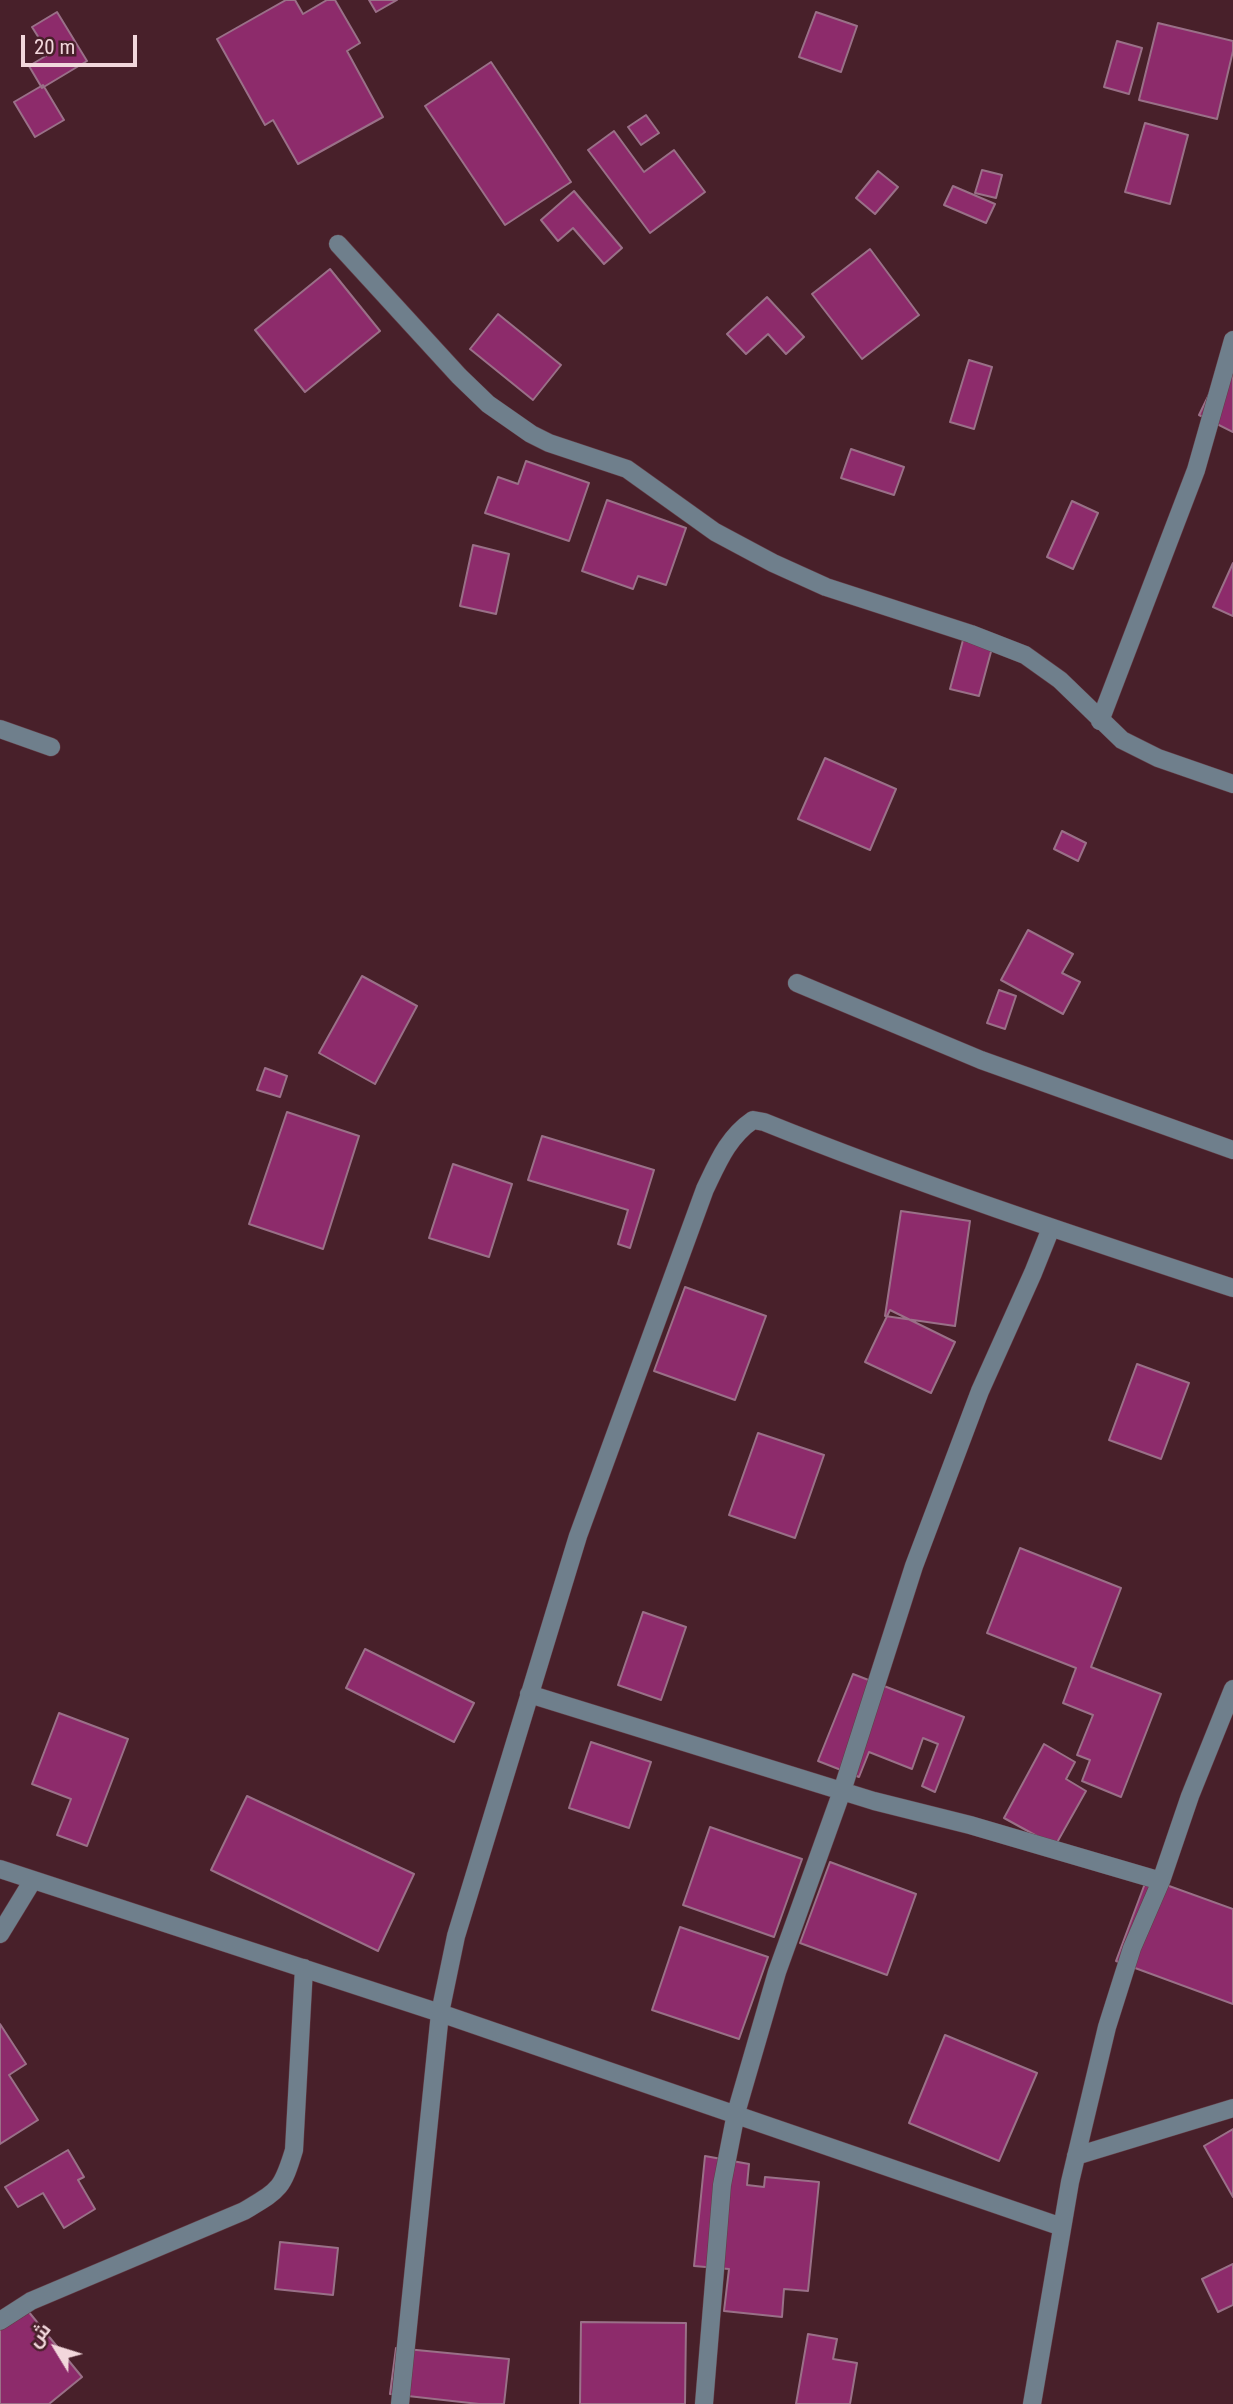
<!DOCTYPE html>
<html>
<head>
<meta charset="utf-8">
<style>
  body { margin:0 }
  #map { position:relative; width:1233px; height:2404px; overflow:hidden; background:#48202a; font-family:"Roboto Condensed",Cairo,sans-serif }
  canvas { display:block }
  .north { position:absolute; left:21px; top:2313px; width:70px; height:70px; -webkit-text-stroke:5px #48202a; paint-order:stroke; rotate:308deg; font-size:19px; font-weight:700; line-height:28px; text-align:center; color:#f2d7dc }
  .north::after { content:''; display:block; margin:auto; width:24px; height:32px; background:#f2d7dc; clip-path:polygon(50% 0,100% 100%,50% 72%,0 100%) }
  .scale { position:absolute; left:21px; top:35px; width:116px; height:32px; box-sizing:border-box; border:4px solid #f2d7dc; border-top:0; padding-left:9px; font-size:21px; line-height:24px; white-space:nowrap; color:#f2d7dc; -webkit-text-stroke:5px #48202a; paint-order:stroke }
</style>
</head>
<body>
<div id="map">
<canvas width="1233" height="2404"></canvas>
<div class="north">ش</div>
<div class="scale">20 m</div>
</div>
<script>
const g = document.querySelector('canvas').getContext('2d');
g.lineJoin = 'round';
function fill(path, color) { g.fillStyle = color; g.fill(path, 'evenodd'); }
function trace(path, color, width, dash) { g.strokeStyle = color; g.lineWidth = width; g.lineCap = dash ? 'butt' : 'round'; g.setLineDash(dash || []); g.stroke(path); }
const building = new Path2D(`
  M286,0h9l8,14 24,-14h8l25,43 -13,8 36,66 -85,47 -25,-44 -8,5 -48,-86z
  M369,0h28l-21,12z
  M57,12l30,49 -45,27 -13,-22 20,-12 -17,-27z
  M816,12l41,14 -16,46 -42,-15z
  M1158,23l75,18v10l-16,68 -78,-19z
  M1117,41l25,7 -13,46 -25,-7z
  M491,62l80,120 -66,43 -80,-119z
  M43,85l21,35 -29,17 -21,-35z
  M646,115l13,18 -18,12 -13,-18z
  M1145,123l43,12 -18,69 -45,-12z
  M614,131l30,41 30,-22 31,42 -55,41 -62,-83z
  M982,170l20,5 -6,23 -21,-5z
  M878,171l20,16 -23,27 -19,-16z
  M953,186l42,18 -9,19 -42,-18z
  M574,191l48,57 -18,16 -31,-36 -15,13 -17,-21z
  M870,249l49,66 -57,44 -50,-65z
  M330,269l50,62 -75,61 -50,-62z
  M767,297l37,40 -18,17 -18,-20 -22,20 -19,-20z
  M498,314l63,51 -28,35 -63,-51z
  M1233,345v87l-34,-17z
  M969,360l23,7 -18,62 -24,-7z
  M851,449l53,18 -10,28 -53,-17z
  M526,461l63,22 -20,58 -84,-28 13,-36 20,7z
  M607,500l79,28 -20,57 -28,-9 -5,13 -51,-18z
  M1072,501l26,12 -25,56 -26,-12z
  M473,545l36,9 -13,60 -36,-8z
  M1233,563v53l-20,-9z
  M963,640l29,8 -13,48 -29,-7z
  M825,758l71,31 -26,61 -72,-31z
  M1062,831l24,12 -8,18 -24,-12z
  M1028,930l45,24 -11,19 18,9 -17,32 -62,-34z
  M362,976l55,30 -42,78 -56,-31z
  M999,990l17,6 -11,33 -18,-6z
  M265,1068l22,8 -7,21 -23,-7z
  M287,1112l72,24 -36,113 -74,-25z
  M542,1136l112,34 -24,78 -12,-4 10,-34 -100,-30z
  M453,1164l59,20 -23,73 -60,-19z
  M901,1211l69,10 -15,105 -70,-10z
  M685,1287l81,29 -31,84 -81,-29z
  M890,1310l65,32 -24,51 -66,-31z
  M1137,1364l52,19 -28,76 -52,-19z
  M758,1433l66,22 -29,83 -66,-23z
  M1020,1548l101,40 -30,79 70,27 -40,103 -39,-16 8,-21 -13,-5 16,-40 -30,-12 13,-35 -89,-35z
  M643,1612l43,15 -25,73 -43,-15z
  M365,1649l109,54 -20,39 -108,-54z
  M853,1674l111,43 -29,75 -13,-6 16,-42 -15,-6 -11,31 -43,-17 -10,25 -41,-16z
  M59,1713l69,26 -41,107 -30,-11 14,-36 -39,-15z
  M591,1742l60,20 -22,66 -60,-20z
  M1044,1744l31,18 -9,17 20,12 -31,55 -51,-28z
  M247,1796l167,78 -36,77 -167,-81z
  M710,1827l92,32 -28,78 -91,-32z
  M830,1862l86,32 -29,81 -87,-32z
  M1147,1878l86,31v95l-117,-43z
  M680,1927l88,30 -29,82 -87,-29z
  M0,2024l26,40 -17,11 29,45 -38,24z
  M945,2035l92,38 -38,88 -90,-38z
  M1233,2129v68l-29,-51z
  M68,2150l16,27 -6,3 17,29 -31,19 -21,-35 -25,14 -13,-20z
  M705,2156l44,8 -2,21 17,2 1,-10 54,5 -11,109 -24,-2 -2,28 -58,-6 5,-42 -35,-3z
  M280,2242l58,6 -5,47 -58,-6z
  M1233,2264v41l-15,7 -16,-33z
  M19,2300l63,77 -33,27h-49v-88z
  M581,2322l105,1 -1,81h-105z
  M808,2334l29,5 -4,20 24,4 -7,41h-54z
  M396,2348l113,11 -5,45h-25l-89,-10z`);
fill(building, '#8d2b6b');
trace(building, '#9a7088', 2);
const minor = new Path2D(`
  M338,244l121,132 29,28 43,30 18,9 78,26 88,63 58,31 53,24 145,47 54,21 35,25 62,60 36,18 75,26
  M1100,721l96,-251 37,-130
  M0,729l51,18
  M797,983l184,77 252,90
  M529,1694l345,107 96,24 191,56
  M0,1869l440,144 622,214
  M0,1934l33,-54
  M1076,2156l157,-48
  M0,2321l31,-20 213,-90c35,-21 38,-21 50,-61l10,-182
  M400,2404l40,-391 16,-77 122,-400 127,-347c13,-27 23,-52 48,-69l11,2c154,62 311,114 469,166
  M704,2404l18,-219 14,-72 41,-141 65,-181 72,-225 66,-175 53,-118 18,-45
  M1032,2404l38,-222 37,-155 25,-79 29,-67 29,-85 43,-107`);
trace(minor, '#633d46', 19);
trace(minor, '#6f7f8c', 18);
</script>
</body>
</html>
